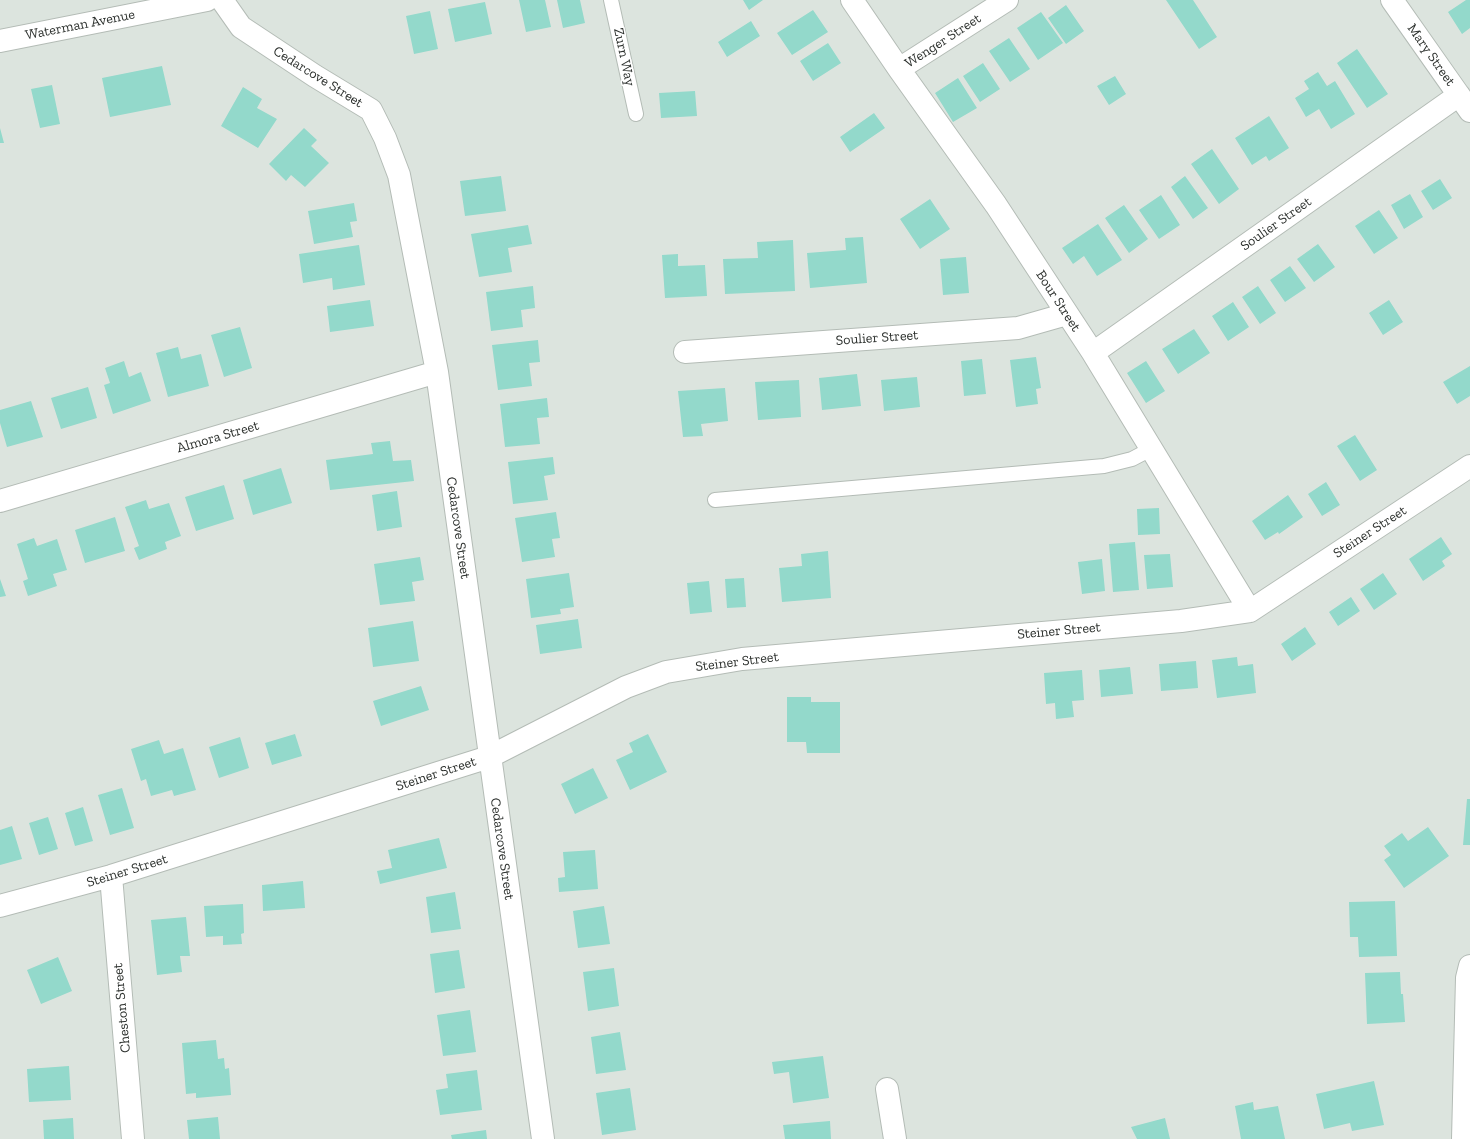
<!DOCTYPE html>
<html>
<head>
<meta charset="utf-8">
<style>
  body { margin:0 }
  canvas { display:block; background:#dce4de }
</style>
</head>
<body>
<canvas width="1470" height="1139"></canvas>
<script>
const g = document.querySelector('canvas').getContext('2d');
g.lineJoin = 'round';
function fill(path, color) { g.fillStyle = color; g.fill(path, 'evenodd'); }
function trace(path, color, width, dash) { g.strokeStyle = color; g.lineWidth = width; g.lineCap = dash ? 'butt' : 'round'; g.setLineDash(dash || []); g.stroke(path); }
function label(font, color, halo, rows, align = 'center') {
  g.font = font + ' "Zilla Slab",serif'; g.lineWidth = 3; g.setLineDash([]); g.textBaseline = 'middle'; g.strokeStyle = halo; g.fillStyle = color; for (const [text, x, y, turn = 0] of rows) {
    g.save(); g.translate(x, y); g.rotate((+turn || 0) * Math.PI / 180); g.textAlign = isNaN(turn) ? turn : align; if (halo) g.strokeText(text, 0, 0); g.fillText(text, 0, 0); g.restore();
  }
}
fill(new Path2D(`
  M519,0h26l6,27 -25,5z
  M557,0h23l5,23 -22,5z
  M743,0h20l-14,10z
  M1166,0h27l24,37 -18,12z
  M1466,0h4v28l-8,6 -14,-22z
  M485,2l7,32 -37,8 -7,-33z
  M1066,5l18,26 -18,13 -18,-26z
  M813,10l15,22 -36,23 -15,-22z
  M430,11l8,38 -24,5 -8,-38z
  M1041,12l22,31 -25,17 -21,-32z
  M751,21l9,15 -33,21 -9,-15z
  M1009,38l21,31 -20,13 -21,-31z
  M828,43l13,20 -28,18 -13,-20z
  M1357,49l31,45 -21,14 -30,-45z
  M983,63l17,26 -20,13 -17,-26z
  M162,66l9,39 -61,12 -8,-39z
  M1318,72l9,14 8,-5 20,33 -24,15 -12,-20 -13,8 -11,-19 14,-9 -5,-8z
  M1115,76l11,18 -17,11 -12,-19z
  M958,78l19,30 -24,14 -18,-29z
  M52,85l8,39 -20,4 -9,-39z
  M243,87l19,12 -5,9 20,11 -19,29 -37,-22z
  M695,91l2,25 -36,2 -2,-25z
  M874,113l11,15 -35,24 -10,-15z
  M1269,116l20,32 -20,13 -3,-5 -14,9 -17,-27z
  M0,128l4,15h-4z
  M304,128l13,12 -6,6 18,17 -24,24 -14,-12 -5,6 -17,-17z
  M1212,149l27,40 -20,15 -28,-40z
  M501,176l5,35 -41,5 -5,-35z
  M1185,176l23,32 -15,11 -22,-32z
  M1440,179l12,19 -19,12 -12,-19z
  M1410,194l13,23 -19,12 -13,-24z
  M1161,195l19,30 -21,14 -20,-29z
  M930,199l20,30 -30,20 -20,-30z
  M354,203l3,18 -7,1 3,15 -39,7 -6,-33z
  M1124,205l24,34 -19,14 -24,-35z
  M1379,210l19,28 -24,16 -19,-28z
  M1098,224l24,36 -25,16 -13,-20 -11,8 -11,-16z
  M528,225l4,19 -24,4 4,24 -33,5 -8,-43z
  M863,237l4,46 -57,5 -3,-35 39,-3 -1,-12z
  M793,240l2,51 -70,3 -2,-35 35,-1 -1,-16z
  M1318,244l17,23 -21,15 -17,-23z
  M359,245l6,40 -32,5 -1,-12 -29,5 -4,-29z
  M678,254v12l27,-1 2,31 -42,2 -3,-43z
  M966,257l3,36 -26,2 -3,-36z
  M1290,266l16,22 -21,14 -15,-22z
  M533,286l2,22 -14,2 2,17 -32,4 -5,-39z
  M1258,286l18,27 -16,11 -18,-27z
  M370,300l4,26 -44,6 -3,-26z
  M1389,300l14,22 -20,13 -14,-22z
  M1233,302l16,25 -21,14 -16,-25z
  M240,327l12,41 -28,9 -13,-42z
  M1194,329l16,24 -32,21 -16,-25z
  M538,340l2,22 -11,1 3,23 -34,4 -6,-45z
  M178,347l3,12 20,-5 8,32 -41,11 -12,-44z
  M1036,357l5,31 -5,1 2,15 -22,3 -6,-47z
  M982,359l4,35 -22,2 -3,-35z
  M124,361l5,16 12,-5 10,29 -38,13 -9,-29 6,-2 -5,-15z
  M1146,361l19,30 -19,12 -19,-30z
  M1470,366v30l-13,8 -14,-22z
  M857,374l4,32 -39,4 -3,-32z
  M917,377l3,30 -36,4 -3,-31z
  M799,380l2,37 -43,3 -3,-38z
  M88,387l9,31 -36,11 -10,-31z
  M725,388l3,33 -27,3 2,12 -20,1 -5,-46z
  M547,398l2,19 -12,1 3,26 -35,3 -5,-43z
  M31,401l12,36 -36,10 -7,-24v-13z
  M1355,435l22,35 -17,11 -23,-35z
  M390,441l3,20 18,-1 3,21 -84,9 -4,-30 47,-6 -2,-11z
  M553,457l2,17 -11,2 4,24 -35,4 -5,-42z
  M281,468l11,35 -39,12 -10,-35z
  M1326,482l14,23 -18,11 -14,-22z
  M224,485l10,34 -38,12 -11,-34z
  M397,491l5,36 -25,4 -5,-36z
  M1288,495l15,22 -24,17 -1,-2 -13,8 -13,-19z
  M146,500l3,9 20,-6 12,33 -16,6 2,7 -28,11 -5,-12 5,-2 -14,-39z
  M1159,508l1,26 -22,1 -1,-26z
  M556,512l4,26 -8,1 3,18 -33,5 -7,-44z
  M115,517l10,34 -40,12 -10,-33z
  M1441,537l11,17 -10,7 3,5 -22,15 -14,-22z
  M34,538l3,8 20,-7 10,31 -14,4 4,12 -29,10 -5,-15 5,-2 -11,-35z
  M1135,542l4,48 -26,2 -4,-48z
  M828,551l3,47 -49,4 -3,-34 23,-2 -1,-12z
  M1170,554l3,33 -26,2 -3,-34z
  M420,557l4,23 -12,2 3,19 -35,4 -6,-41z
  M1102,559l3,32 -23,3 -4,-32z
  M569,573l5,34 -14,2 1,5 -30,4 -5,-39z
  M1383,573l14,21 -23,16 -14,-21z
  M744,578l2,29 -19,1 -2,-29z
  M0,579l6,17 -6,1z
  M709,581l3,31 -22,2 -3,-31z
  M1351,597l9,14 -22,15 -9,-14z
  M578,619l4,29 -42,6 -4,-29z
  M413,621l6,40 -46,6 -5,-39z
  M1305,627l11,17 -24,17 -11,-17z
  M1237,657l1,9 15,-2 3,29 -39,5 -5,-38z
  M1196,661l2,27 -37,3 -2,-27z
  M1130,667l3,27 -32,3 -2,-27z
  M1082,670l2,30 -12,1 2,16 -18,2 -1,-16 -9,1 -2,-31z
  M421,686l8,24 -48,16 -8,-25z
  M787,697h24v5h29v51h-33l-1,-11h-19z
  M295,734l7,22 -30,9 -7,-22z
  M648,734l19,38 -37,18 -14,-30 17,-8 -4,-9z
  M240,737l9,31 -30,10 -10,-31z
  M159,740l5,14 19,-6 13,42 -22,6 -2,-6 -21,6 -5,-17 -5,2 -10,-32z
  M593,768l15,30 -33,16 -14,-30z
  M122,788l12,40 -24,7 -12,-40z
  M1467,799h3v46h-7z
  M83,807l10,34 -18,5 -10,-33z
  M48,817l10,32 -19,6 -10,-32z
  M12,826l10,33 -22,6v-35z
  M1428,827l21,29 -45,32 -20,-28 7,-5 -7,-9 18,-13 6,8z
  M439,838l8,30 -67,16 -3,-13 15,-3 -4,-18z
  M595,850l3,39 -39,3 -1,-14 7,-1 -2,-25z
  M303,881l2,27 -42,3 -1,-26z
  M455,892l6,37 -30,4 -5,-36z
  M1395,901l2,55 -38,1 -1,-20h-8l-1,-35z
  M243,904l1,29 -3,1 1,10 -19,1v-9l-17,1 -2,-31z
  M604,906l6,38 -32,4 -5,-37z
  M186,917l4,39h-10l2,16 -25,3 -6,-55z
  M459,950l6,38 -30,5 -5,-39z
  M58,957l14,34 -31,13 -14,-34z
  M614,968l5,38 -31,5 -5,-39z
  M1400,972l1,22h2l2,28 -38,2 -2,-51z
  M470,1010l6,42 -33,4 -6,-41z
  M620,1032l6,38 -30,4 -5,-37z
  M216,1040l2,19 6,-1 1,11 4,-1 2,27 -35,3v-5l-10,1 -4,-51z
  M823,1056l6,42 -36,5 -4,-31 -15,2 -2,-12z
  M69,1066l2,34 -42,2 -2,-33z
  M477,1070l5,40 -42,5 -4,-25 12,-2 -2,-14z
  M1374,1081l10,44 -32,6 -2,-8 -26,6 -8,-35z
  M630,1088l6,42 -34,5 -6,-42z
  M1253,1102l1,8 24,-4 7,33h-44l-6,-33z
  M218,1117l2,22h-31l-2,-19z
  M73,1118l1,21h-30l-1,-19z
  M1165,1118l5,21h-33l-6,-12z
  M830,1121l1,18h-46l-2,-14z
  M486,1130l1,9h-35l-1,-4z`), '#93d9cb');
const lane = new Path2D(`
  M611,0l25,114
  M715,500l389,-34 28,-7 19,-10`);
const street = new Path2D(`
  M222,0l19,27 74,49 56,34 14,28 14,37 38,197 106,767
  M852,0l47,69 97,136 97,148 157,258
  M1392,0l78,111
  M0,41l207,-41
  M899,69l108,-69
  M685,352l333,-24 49,-14
  M1093,353l366,-258
  M0,501l437,-129
  M111,876l22,263
  M0,906l111,-30 378,-119 137,-70 40,-15 76,-13 439,-38 69,-10 220,-145
  M887,1089l8,50
  M1463,1139l4,-161 3,-12`);
trace(lane, '#b4bcb6', 16);
trace(street, '#b4bcb6', 24);
trace(lane, '#fff', 14);
trace(street, '#fff', 22);
label('14px', '#2c302d', '#fff', [
  ["Waterman Avenue",80,25,-11],
  ["Wenger Street",943,41,-33],
  ["Mary Street",1431,55,55],
  ["Zurn Way",624,57,78],
  ["Cedarcove Street",318,77,32],
  ["Soulier Street",1276,224,-35],
  ["Bour Street",1058,301,57],
  ["Soulier Street",877,338,-4],
  ["Almora Street",218,437,-16],
  ["Cedarcove Street",458,528,82],
  ["Steiner Street",1370,532,-33],
  ["Steiner Street",1059,631,-5],
  ["Steiner Street",737,662,-7],
  ["Steiner Street",436,774,-18],
  ["Cedarcove Street",502,849,82],
  ["Steiner Street",127,871,-17],
  ["Cheston Street",122,1008,-95]
]);
</script>
</body>
</html>
